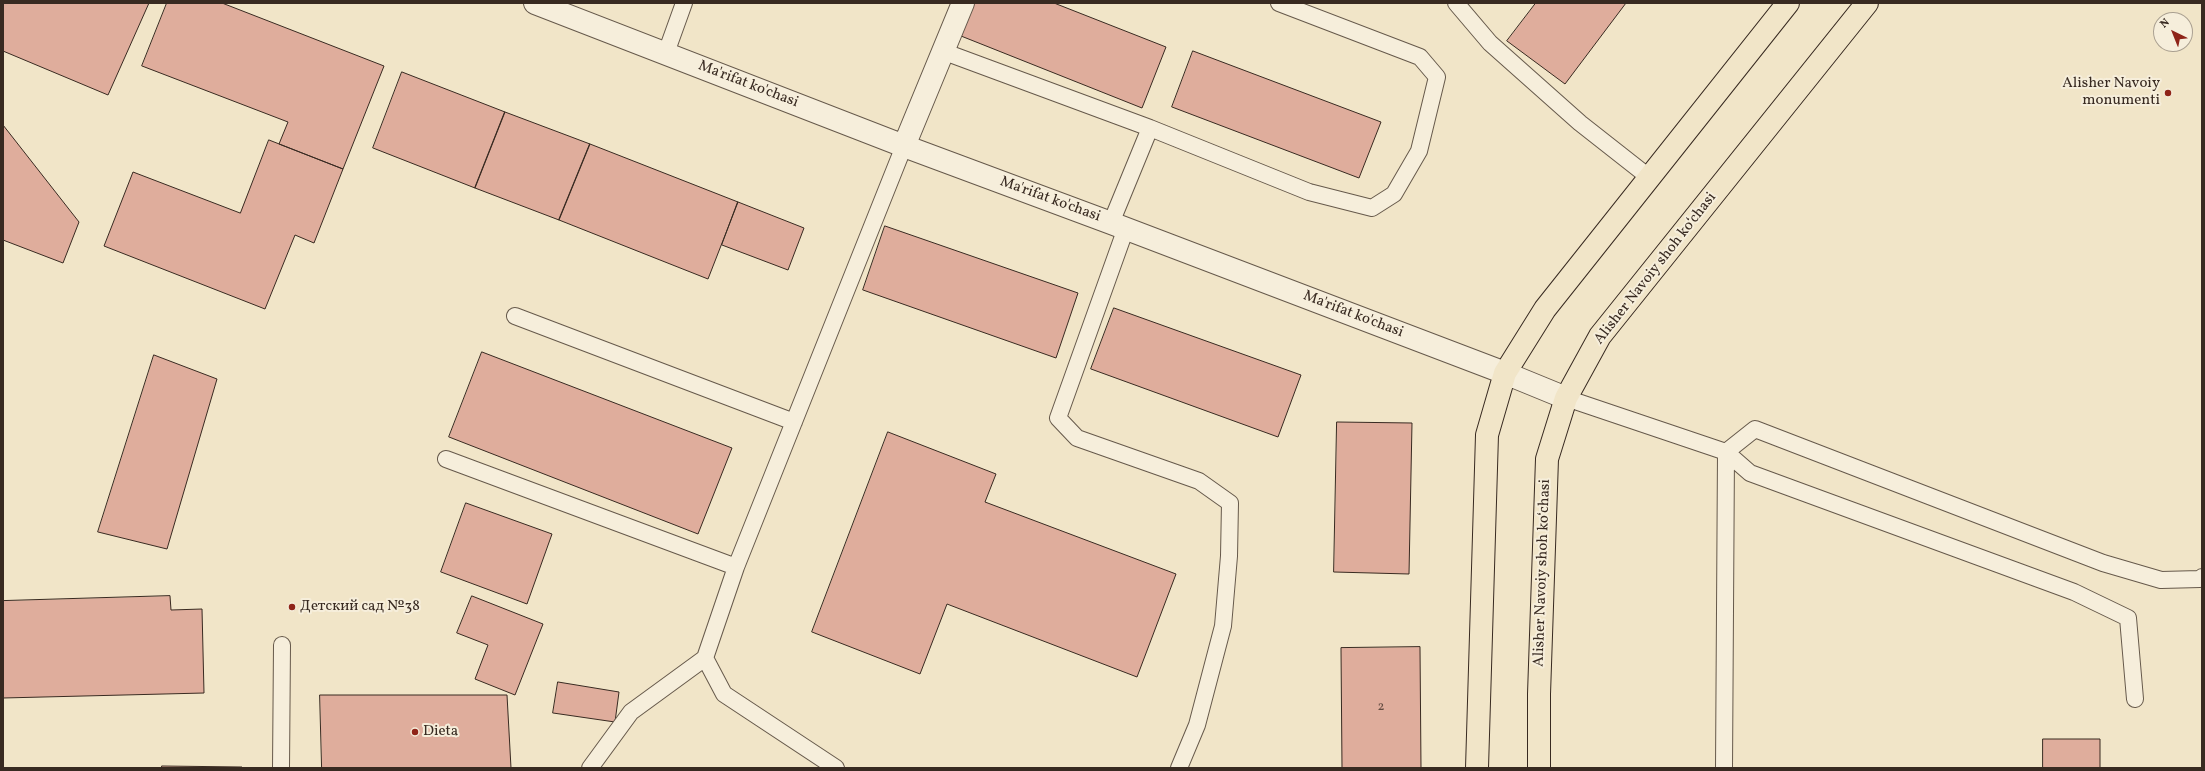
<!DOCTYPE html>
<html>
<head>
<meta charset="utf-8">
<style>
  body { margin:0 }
  #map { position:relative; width:2205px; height:771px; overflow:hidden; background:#f1e5c8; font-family:Vollkorn,serif }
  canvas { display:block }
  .frame { position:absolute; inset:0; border:4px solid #382a21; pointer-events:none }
  .north { position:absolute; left:2153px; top:12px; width:40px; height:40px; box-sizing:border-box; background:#f6eedb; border:1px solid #aaa091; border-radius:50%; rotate:317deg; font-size:11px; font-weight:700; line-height:16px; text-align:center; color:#382a21 }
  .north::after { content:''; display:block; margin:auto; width:14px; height:18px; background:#8f2418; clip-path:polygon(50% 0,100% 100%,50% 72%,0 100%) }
</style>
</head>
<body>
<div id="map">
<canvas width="2205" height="771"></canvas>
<div class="frame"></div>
<div class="north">N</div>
</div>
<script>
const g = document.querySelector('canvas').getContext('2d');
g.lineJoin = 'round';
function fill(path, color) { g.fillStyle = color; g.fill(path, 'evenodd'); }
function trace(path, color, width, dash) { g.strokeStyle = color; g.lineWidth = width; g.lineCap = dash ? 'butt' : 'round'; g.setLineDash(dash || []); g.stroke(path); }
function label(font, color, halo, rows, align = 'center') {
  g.font = font + ' Vollkorn,serif'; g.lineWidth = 4; g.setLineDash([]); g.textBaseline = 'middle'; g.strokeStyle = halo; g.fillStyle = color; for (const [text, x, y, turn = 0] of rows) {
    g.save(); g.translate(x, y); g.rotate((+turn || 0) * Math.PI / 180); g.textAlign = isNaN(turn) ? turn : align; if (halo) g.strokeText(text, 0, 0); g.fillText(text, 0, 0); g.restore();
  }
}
const building = new Path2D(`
  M3,3h146l-41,92 -105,-44z
  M167,3h55l162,63 -41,103 -64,-25 9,-22 -146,-56z
  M974,3h80l112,44 -24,61 -181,-72z
  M1536,3h90l-61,81 -58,-43z
  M1193,51l188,71 -22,56 -187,-71z
  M402,72l103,40 -30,76 -102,-40z
  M505,112l85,32 -31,76 -84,-32z
  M3,125l76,97 -16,41 -60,-23z
  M269,140l74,29 -29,74 -19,-8 -30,74 -161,-63 29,-74 107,41z
  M590,144l148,58 -30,77 -149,-59z
  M738,202l66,26 -16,42 -66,-25z
  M885,226l193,67 -22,65 -193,-68z
  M1114,308l187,67 -23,62 -187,-68z
  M482,352l250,96 -34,86 -249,-97z
  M154,355l63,24 -50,170 -69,-17z
  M1337,422l75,1 -3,151 -75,-2z
  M888,432l108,42 -11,28 191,72 -39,103 -190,-73 -27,70 -108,-42z
  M466,503l86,31 -25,70 -86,-32z
  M170,596l1,14 31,-1 2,84 -201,5v-97z
  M472,596l71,28 -28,71 -40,-16 13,-34 -31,-12z
  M1420,647l1,121h-79l-1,-120z
  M558,682l61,10 -4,30 -62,-9z
  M320,695h187l4,73h-189z
  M2043,739h57v29h-57z
  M162,766l80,1v1h-80z`);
fill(building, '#dfad9c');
trace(building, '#382a21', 1);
const service = new Path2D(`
  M1456,3l34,40 90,80 70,55
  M942,51l208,77 159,64 63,16 22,-14 25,-43 18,-74 -17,-20 -141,-54
  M666,53l18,-50
  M1111,223l39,-95
  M1126,228l-68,190 19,20 122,43 31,22 -1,53 -6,70 -26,99 -18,43
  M515,316l279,106
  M1566,398l160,54 -2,316
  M446,459l290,108
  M2135,699l-7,-81 -54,-26 -324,-119 -24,-21 29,-23 348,134 58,17 39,-1 2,-2
  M281,768l1,-123
  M590,768l41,-56 74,-54
  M836,768l-112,-74 -19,-36 31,-91 168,-421`);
const minor = new Path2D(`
  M535,3l369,143 207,77 394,150
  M904,146l59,-143`);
const tertiary = new Path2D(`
  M1505,373l61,25`);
const primary = new Path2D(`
  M1477,768l10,-333 18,-62 40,-64 243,-306
  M1539,768v-74l8,-235 19,-61 34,-62 267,-333`);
trace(service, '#66594b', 18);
trace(minor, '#66594b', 24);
trace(tertiary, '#66594b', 24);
trace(primary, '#382a21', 24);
trace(service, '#f6eedb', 16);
trace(minor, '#f6eedb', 22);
trace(tertiary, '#f6eedb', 22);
trace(primary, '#f1e5c8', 22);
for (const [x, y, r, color] of [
  [2168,93,4,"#8f2418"],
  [292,607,4,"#8f2418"],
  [415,732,4,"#8f2418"]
]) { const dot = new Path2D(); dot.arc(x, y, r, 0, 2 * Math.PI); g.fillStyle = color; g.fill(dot); trace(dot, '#f6eedb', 1.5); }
label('13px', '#624b40', null, [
  ["2",1381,708]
]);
label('15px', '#382a21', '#f6eedb', [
  ["Alisher Navoiy",2160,84,"right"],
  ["monumenti",2160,101,"right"],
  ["Детский сад №38",300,607],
  ["Dieta",423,732]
], 'left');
label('15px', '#382a21', '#f6eedb', [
  ["Ma'rifat ko'chasi",748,85,21],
  ["Ma'rifat ko'chasi",1050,200,20],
  ["Alisher Navoiy shoh koʻchasi",1656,269,-52],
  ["Ma'rifat ko'chasi",1353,315,21],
  ["Alisher Navoiy shoh koʻchasi",1543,573,-88]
]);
</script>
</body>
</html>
